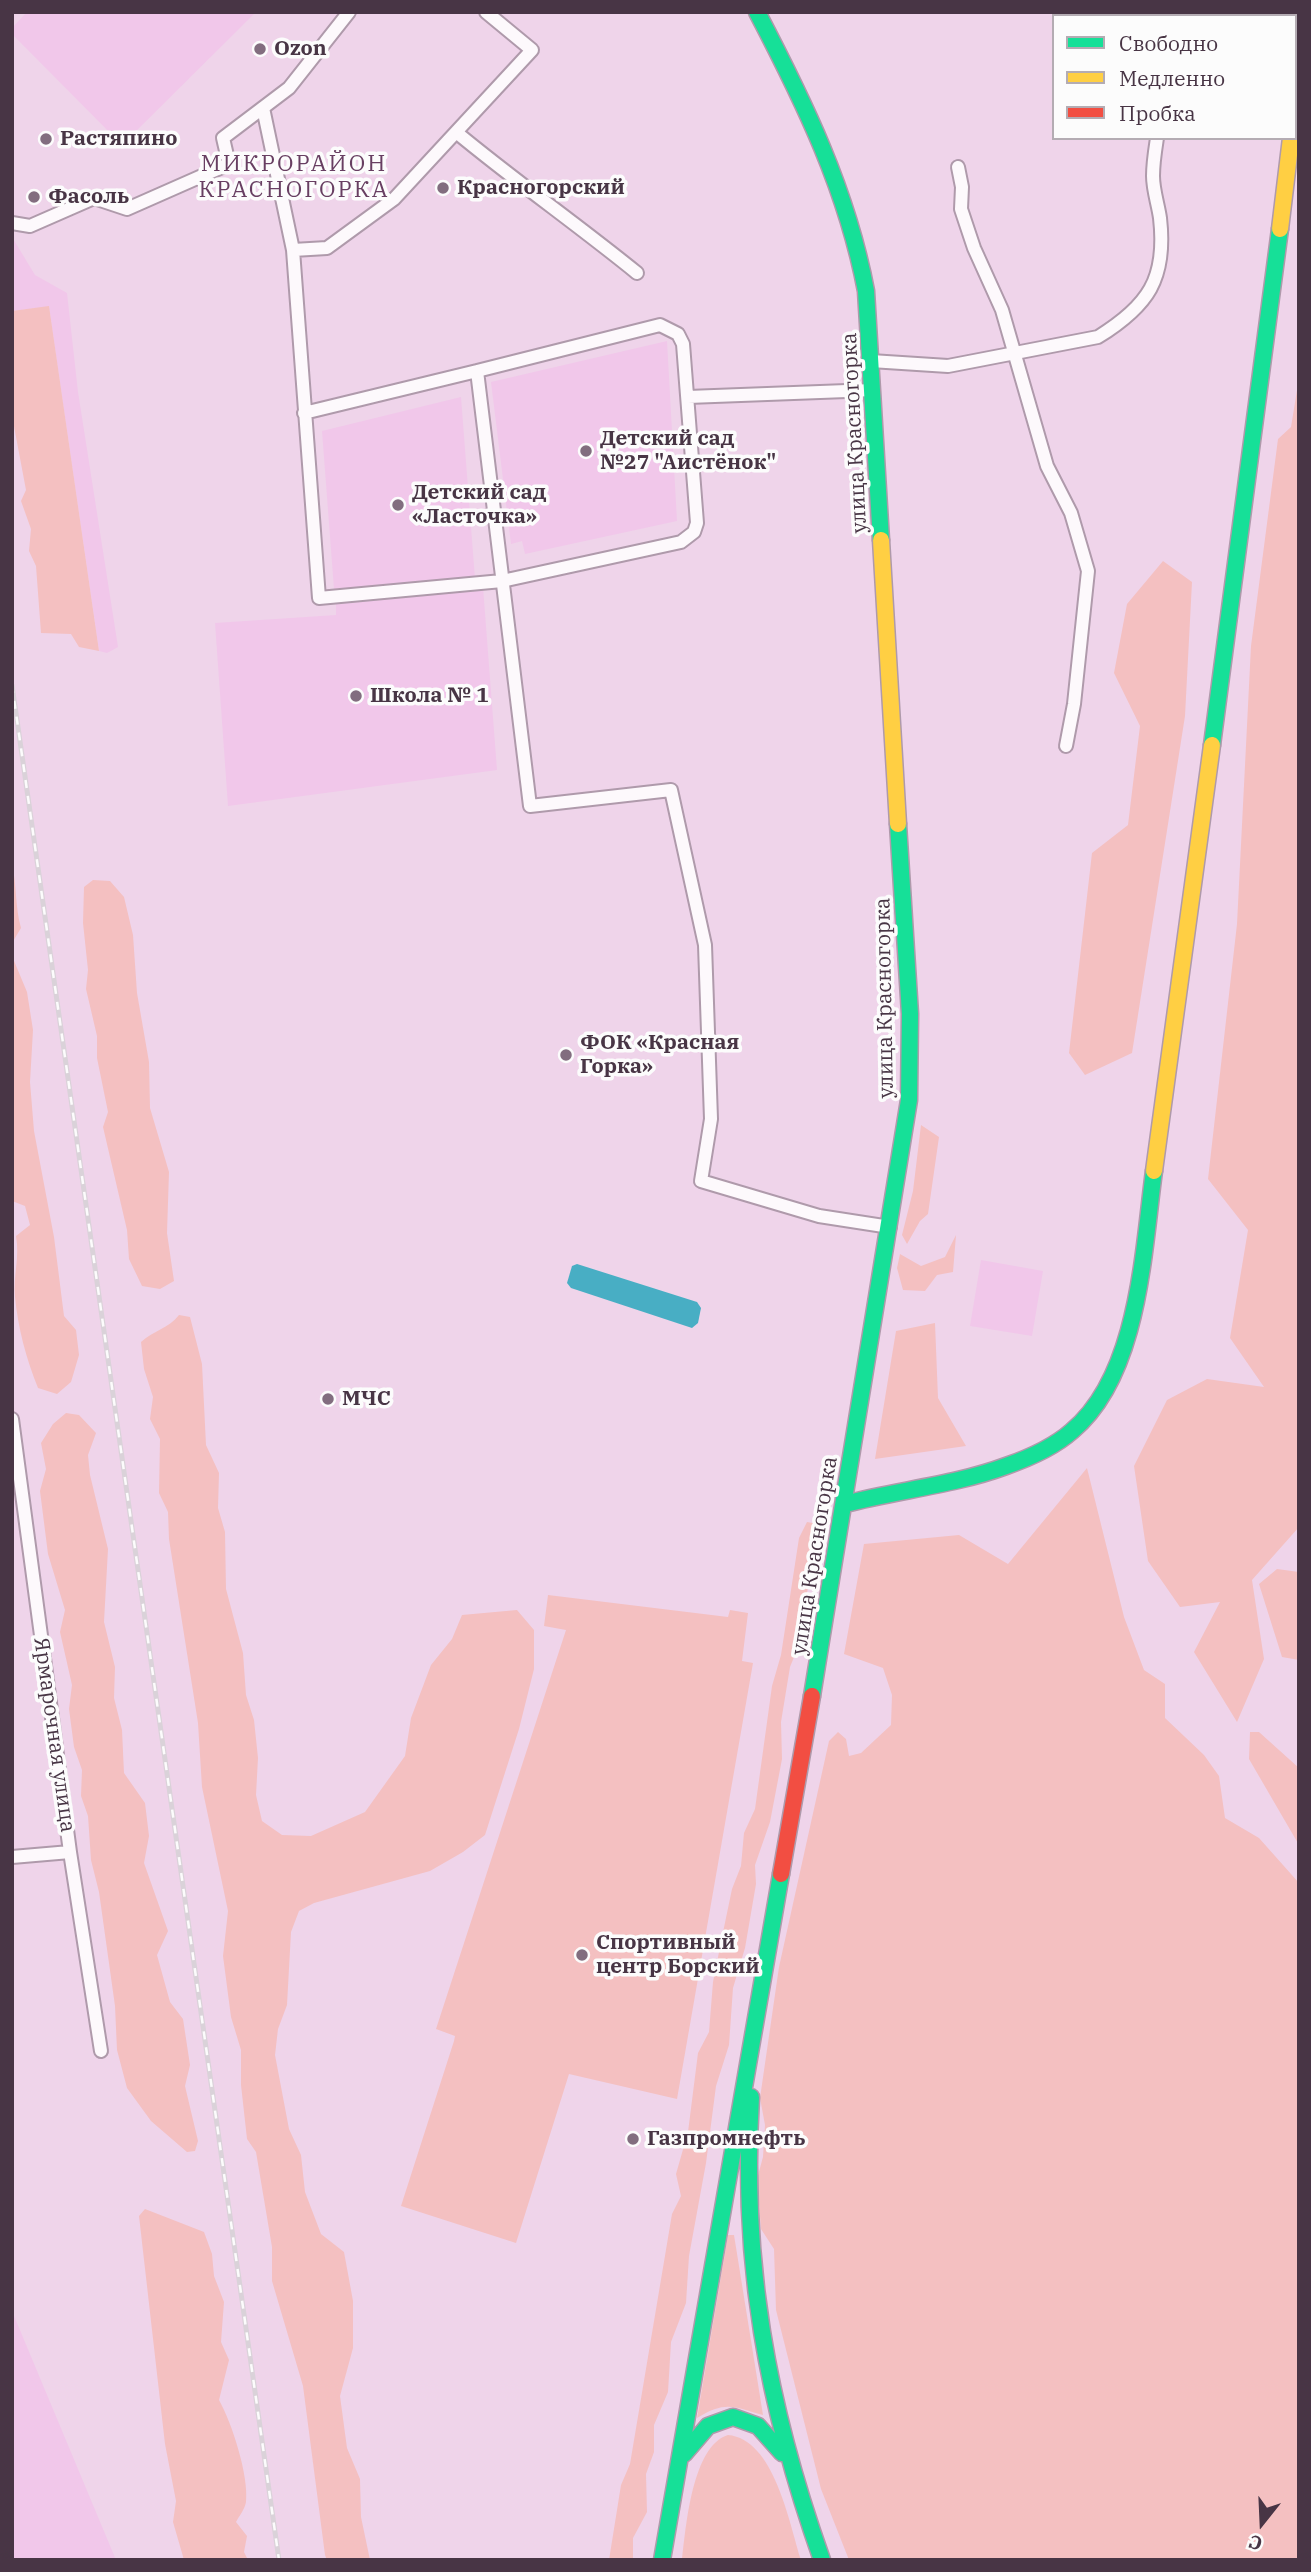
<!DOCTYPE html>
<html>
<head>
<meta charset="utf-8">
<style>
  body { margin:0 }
  #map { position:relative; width:1311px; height:2572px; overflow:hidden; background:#efd4ea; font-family:"IBM Plex Serif",serif }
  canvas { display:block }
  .frame { position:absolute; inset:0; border:14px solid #483545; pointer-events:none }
  .legend { position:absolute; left:1052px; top:14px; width:245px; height:126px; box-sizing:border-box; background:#fcfcfc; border:2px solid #b4acb3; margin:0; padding:9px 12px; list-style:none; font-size:21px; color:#483545 }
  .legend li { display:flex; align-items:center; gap:14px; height:35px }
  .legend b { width:35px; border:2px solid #b4acb3 }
  .north { position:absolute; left:1227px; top:2488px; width:70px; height:70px; -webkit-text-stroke:5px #fcfcfc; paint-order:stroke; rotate:198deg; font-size:19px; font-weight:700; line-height:28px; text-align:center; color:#483545 }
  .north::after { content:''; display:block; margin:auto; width:24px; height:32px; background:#483545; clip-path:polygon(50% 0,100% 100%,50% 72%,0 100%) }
</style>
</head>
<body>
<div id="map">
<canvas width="1311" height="2572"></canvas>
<div class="frame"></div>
<ul class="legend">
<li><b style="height:9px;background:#16e098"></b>Свободно</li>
<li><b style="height:9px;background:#ffcf43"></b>Медленно</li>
<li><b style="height:9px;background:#f24e42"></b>Пробка</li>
</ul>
<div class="north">С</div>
</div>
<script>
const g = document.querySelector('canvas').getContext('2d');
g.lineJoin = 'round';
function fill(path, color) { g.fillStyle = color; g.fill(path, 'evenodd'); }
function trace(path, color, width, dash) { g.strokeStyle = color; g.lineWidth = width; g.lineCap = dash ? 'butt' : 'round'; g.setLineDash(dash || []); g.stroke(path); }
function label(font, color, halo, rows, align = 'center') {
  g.font = font + ' "IBM Plex Serif",serif'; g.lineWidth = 7; g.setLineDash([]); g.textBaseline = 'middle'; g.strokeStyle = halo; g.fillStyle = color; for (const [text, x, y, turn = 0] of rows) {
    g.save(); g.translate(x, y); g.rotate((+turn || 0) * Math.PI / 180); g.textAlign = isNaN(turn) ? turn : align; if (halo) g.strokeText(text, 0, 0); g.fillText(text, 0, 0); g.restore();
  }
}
fill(new Path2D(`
  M27,12h229l-134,133 -110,-111v-6z
  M12,237l23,38 32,18 11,99 40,255 -11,6 -8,-2 -50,-344 -37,4z
  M667,341l10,180 -152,33 -3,-13 -11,3 -20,-162z
  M461,397l14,182 -141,10 -12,-158z
  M483,587l14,183 -269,36 -13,-183 121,-8v-16z
  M981,1260l62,11 -11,65 -62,-10z
  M12,2311l104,249h-104z`), '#f1c7ea');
fill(new Path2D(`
  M49,306l50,345 -20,-4 -8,-13 -30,-1 -5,-67 -7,-15 2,-22 -10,-28 5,-11 -13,-69 -1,-110z
  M1299,378v1149l-47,53 12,79 -27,63 -43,-70 26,-50 -40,5 -32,-46 -14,-95 33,-66 40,-21 57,8 -34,-49 18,-108 -40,-51 29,-255 14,-278 27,-207 13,-12z
  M1163,561l29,21 -7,134 -53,337 -47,22 -16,-22 23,-200 36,-28 12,-99 -26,-53 13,-69z
  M12,864c5,22 3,43 9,64l-9,15z
  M93,880l17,1 14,16 9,38 4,58 12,69 1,46 19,64 -2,61 7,48 -14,8 -18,-3 -13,-27 -2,-29 -24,-103 5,-15 -11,-54v-22l-11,-47 2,-19 -5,-47 1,-36z
  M12,956l15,36 6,38 -3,52 4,49 20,106 10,79 12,14 3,25 -8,27 -14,12 -19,-6c-12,-30 -20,-60 -23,-91 -2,-22 5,-39 1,-61l14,-11 -5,-19 -13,-5z
  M921,1125l18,12 -11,77 -8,7 -13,23 -5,-9 11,-44z
  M956,1235l-3,37 -16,3 -12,16 -22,-1 -6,-22 3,-14 21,12 24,-9z
  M179,1315l11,2 12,47 4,81 13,28 -1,35 7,24 1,57 17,64 3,42 8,25 4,38 -2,37 6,26 20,14 29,1 54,-24 40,-56 6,-38 20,-53 21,-26 10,-24 55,-5 17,20v39l-15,60 -34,106 -22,17 -33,19 -116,32 -15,8 -8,21 -4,73 -9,24 -3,26 14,74 12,26 4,37 16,42 23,18 9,49v47l-13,48 7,52 13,31 1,38 9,43h-43l-2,-5 -22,-169 -31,-105v-34l-16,-95 -9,-13 -6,-54v-35l-10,-33 -8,-61 5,-45 -26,-124 -4,-64 -29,-184 -1,-27 -9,-19 1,-54 -10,-20 3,-22 -9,-28 -3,-27c13,-12 27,-13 38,-27z
  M935,1323l3,75 28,48 -91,13 21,-128z
  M66,1413l13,2 17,18 -8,22 2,20 18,74 -4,73 11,45 -1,31 8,32 2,43 21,30 4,33 -5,27 24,68 -11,24 13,47 13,17 7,46 -5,21 13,55 -3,10 -8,1 -36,-31 -24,-33 -10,-38 -2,-44 -16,-114 -8,-32 -3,-44 -7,-20 1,-26 -8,-23 -5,-38 3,-24 -12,-53 5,-22 -17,-56 -8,-63 6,-22 -5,-26 12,-19z
  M1087,1468l37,149 20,53 21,14v34l39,37 15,21 6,42 34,20 40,45v677h-450l-28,-71 -45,-179 -2,-61 -13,-20 -4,-50 6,-22 2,-32 -5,-27 19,-131 50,-226 9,-9 8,7 3,17 12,-3 30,-28 1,-30 -9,-27 -39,-14 20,-110 95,-9 49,29z
  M807,1522l11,2 2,14 -16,67 1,25 -15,37 -9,55 1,37 -12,63 -15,43 1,19 -11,64 -12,40 -4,57 -13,41 -10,77 -17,93 -3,47 -15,39 -3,50 -14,33v27l-8,22 1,38 -14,26v22h-24l12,-75 9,-21 42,-250 9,-18 -5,-22 12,-42 10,-79 11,-21 4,-50 9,-45 10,-48 9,-23 3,-33 11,-24 17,-123 9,-31 18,-117z
  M1277,1569l22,3v88l-17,-3 -23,-73z
  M548,1595l180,22 2,-7 18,3 -6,48 11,2 -76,436 -108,-25 -53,169 -115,-37 53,-165 1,-5 -19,-7 130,-399 -22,-4z
  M1250,1732h9l40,36v77l-50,-86z
  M145,2209l59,23 8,22 2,22 10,26 -3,40 8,18 -10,40c13,23 30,76 27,102 -1,7 -7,14 -10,20l11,14 -3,16 4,8h-64l-11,-38 3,-21 -11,-57 -26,-228z
  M728,2235h6l29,180c-29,-8 -37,-15 -66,3z
  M728,2435c46,4 61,87 73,125h-119c4,-33 10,-114 46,-125z`), '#f4c0c1');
fill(new Path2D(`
  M577,1264l120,38 4,6 -3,15 -6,5 -121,-40 -4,-5 5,-17z`), '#48aec4');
const street = new Path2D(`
  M263,108l30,142 26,348 183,-17 179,-39 13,-10 3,-9 -14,-179 -5,-10 -18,-9 -183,46
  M456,132c59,49 122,93 181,141
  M958,167l4,20 -1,22 13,39 28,62 45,156 24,47 17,58 -14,133 -8,42
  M12,223l18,3 64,-28 33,11 102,-45 -6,-26 66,-50 60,-76
  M293,250l34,-2 67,-49 138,-149 -46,-38
  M871,361l77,5 150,-29c50,-31 69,-58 62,-119 -2,-14 -7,-28 -7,-42 0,-13 2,-25 4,-38
  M688,397l185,-7
  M304,413l173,-42 53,435 141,-16 34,155 6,174 -10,62 118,35 71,11
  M12,1419l58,433 31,199
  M12,1857l58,-5`);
const fast = new Path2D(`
  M757,12c47,90 90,178 109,279l15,249
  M1212,745l68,-516
  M845,1504c53,-14 110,-19 161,-38 23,-8 48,-19 66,-35 67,-56 71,-179 82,-260
  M812,1696l97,-596 1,-86 -12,-190
  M751,2097c-10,165 16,308 71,463
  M684,2454l24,-28 25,-9 25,9 24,27
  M662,2560l119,-686`);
const slow = new Path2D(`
  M1280,229l11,-91
  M881,540l17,284
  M1154,1171l58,-426`);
const jam = new Path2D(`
  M1295,106l4,-30
  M781,1874l31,-178`);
trace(street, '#af9aab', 16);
trace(fast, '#af9aab', 19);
trace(slow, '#af9aab', 19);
trace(jam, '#af9aab', 19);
trace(street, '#fdf9fc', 12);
trace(fast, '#16e098', 16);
trace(slow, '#ffcf43', 16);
trace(jam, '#f24e42', 16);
const rail = new Path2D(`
  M12,685l267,1875`);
trace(rail, '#dad2d9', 5);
trace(rail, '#fcfcfc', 2.5, [8]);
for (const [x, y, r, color] of [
  [260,49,7,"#826d7f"],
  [46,139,7,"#826d7f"],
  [443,188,7,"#826d7f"],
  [34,197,7,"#826d7f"],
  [586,451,7,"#826d7f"],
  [398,505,7,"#826d7f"],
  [356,696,7,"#826d7f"],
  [566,1055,7,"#826d7f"],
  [328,1399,7,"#826d7f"],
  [582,1955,7,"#826d7f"],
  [633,2139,7,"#826d7f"]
]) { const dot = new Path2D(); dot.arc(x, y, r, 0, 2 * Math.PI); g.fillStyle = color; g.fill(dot); trace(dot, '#fcfcfc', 2.5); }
label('bold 21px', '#483545', '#fcfcfc', [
  ["Ozon",274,49],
  ["Растяпино",60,139],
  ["Красногорский",457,188],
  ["Фасоль",48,197],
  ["Детский сад",600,439],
  ["№27 \"Аистёнок\"",600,463],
  ["Детский сад",412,493],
  ["«Ласточка»",412,517],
  ["Школа № 1",370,696],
  ["ФОК «Красная",580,1043],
  ["Горка»",580,1067],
  ["МЧС",342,1399],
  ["Спортивный",596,1943],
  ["центр Борский",596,1967],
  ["Газпромнефть",647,2139]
], 'left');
label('21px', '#483545', '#fcfcfc', [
  ["улица Красногорка",855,433,-93],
  ["улица Красногорка",885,998,-91],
  ["улица Красногорка",815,1556,-81],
  ["Ярмарочная улица",54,1735,82]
]);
g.letterSpacing = '2px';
label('23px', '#683f62', '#fcfcfc', [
  ["МИКРОРАЙОН",294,164],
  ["КРАСНОГОРКА",294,190]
]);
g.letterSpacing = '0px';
</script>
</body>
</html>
